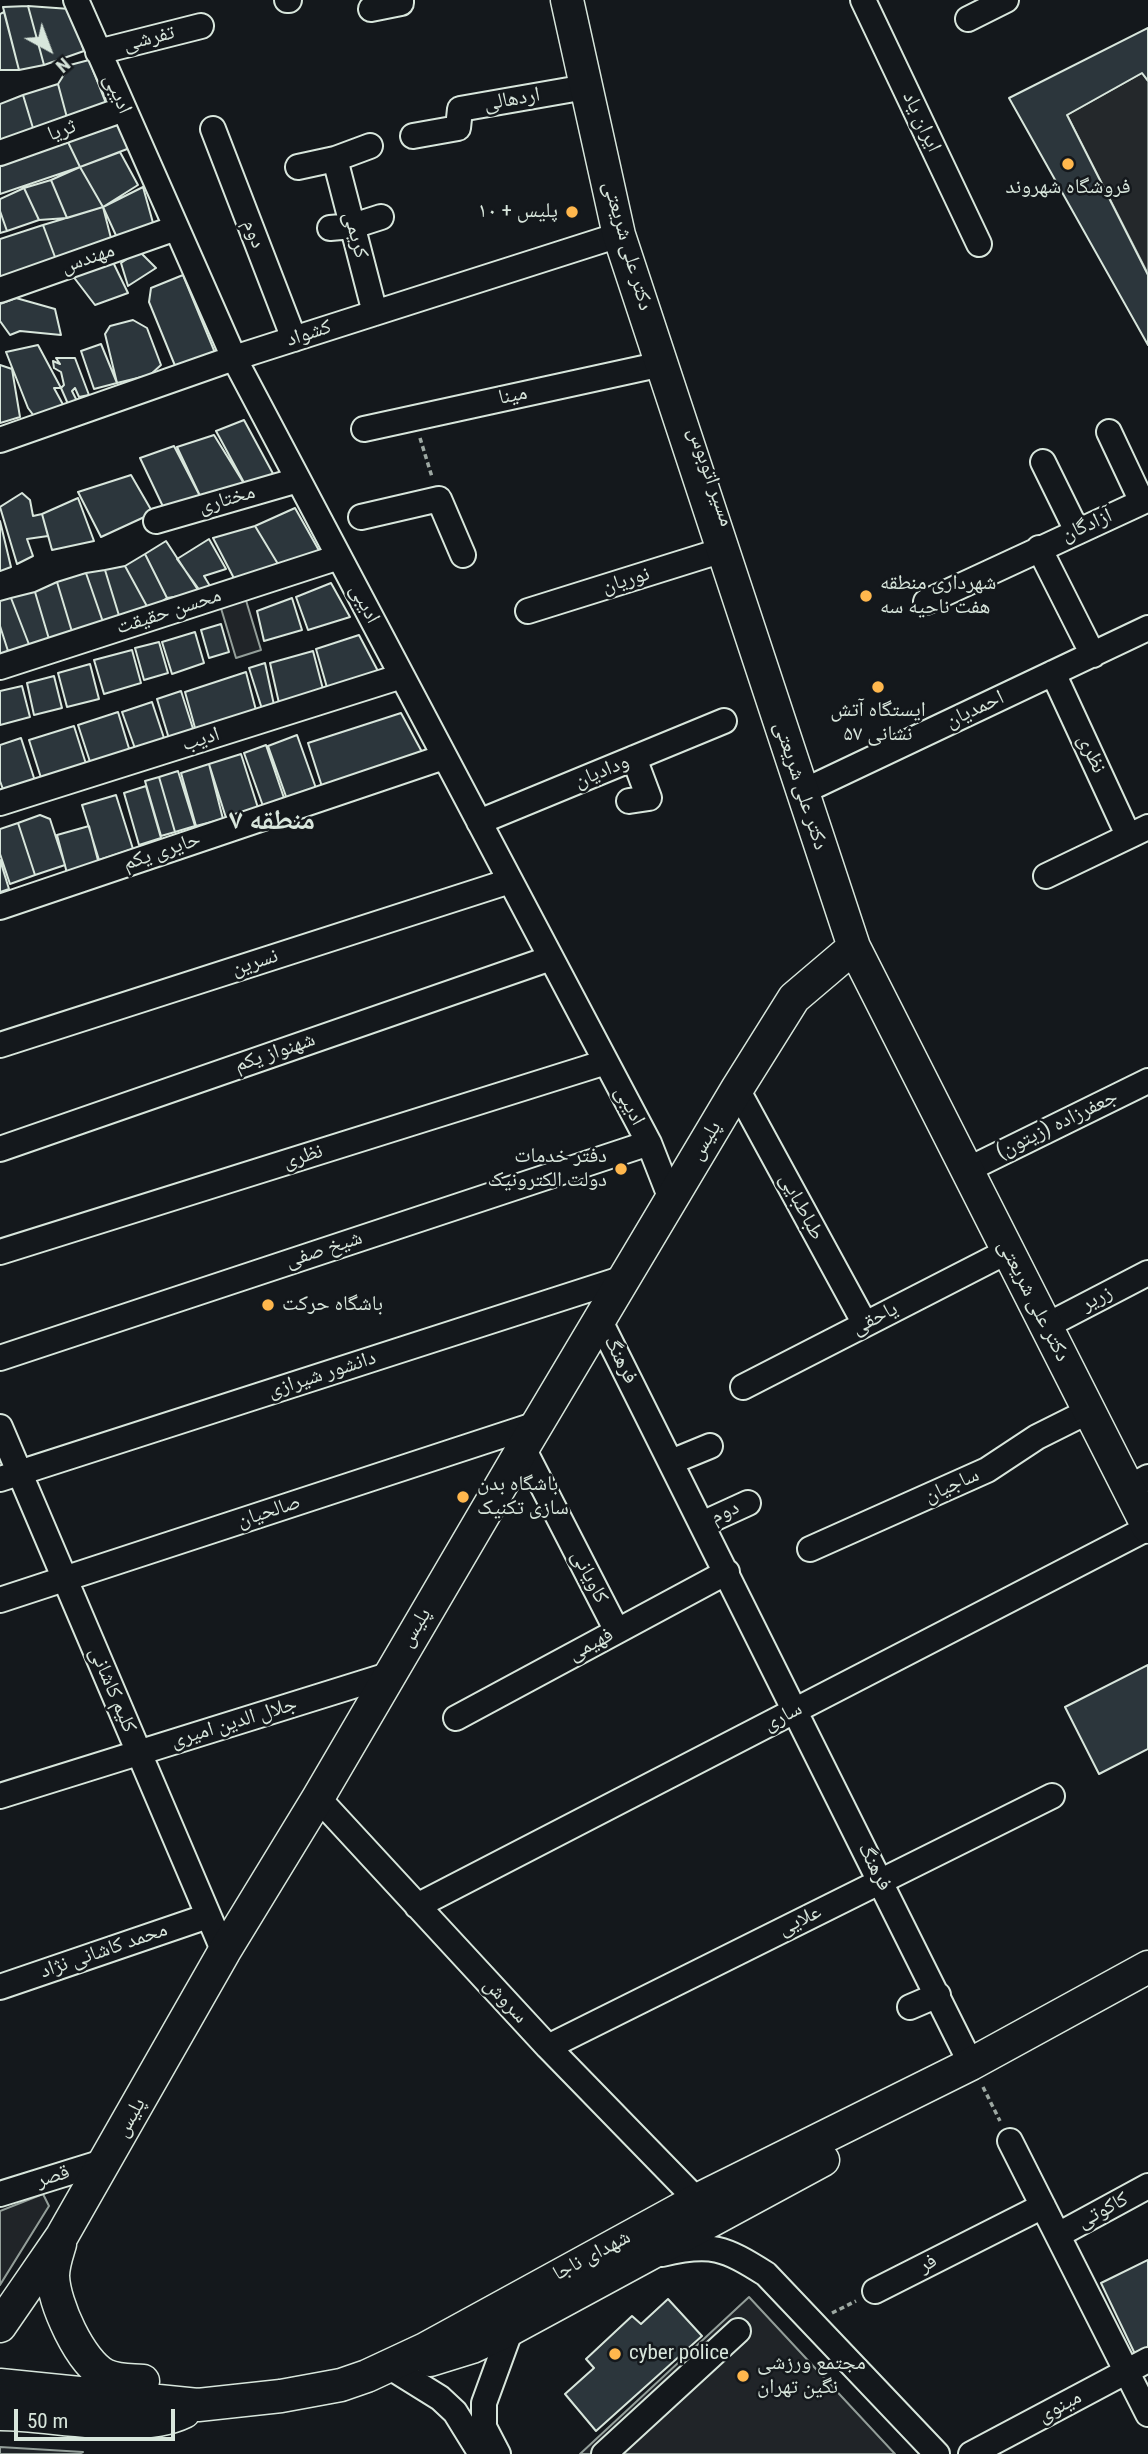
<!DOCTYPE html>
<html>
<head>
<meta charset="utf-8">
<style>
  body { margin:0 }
  #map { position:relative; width:1148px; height:2454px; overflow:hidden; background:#14181c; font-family:"Roboto Condensed",sans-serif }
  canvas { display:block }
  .north { position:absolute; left:14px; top:14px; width:70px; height:70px; -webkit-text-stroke:5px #14181c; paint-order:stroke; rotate:139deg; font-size:19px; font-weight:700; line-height:28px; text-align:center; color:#d8e6dc }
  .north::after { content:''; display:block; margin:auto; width:24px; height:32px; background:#d8e6dc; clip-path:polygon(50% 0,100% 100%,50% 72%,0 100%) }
  .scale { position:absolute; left:14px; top:2409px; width:161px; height:32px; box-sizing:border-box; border:4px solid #d8e6dc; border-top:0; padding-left:9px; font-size:21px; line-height:24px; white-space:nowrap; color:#d8e6dc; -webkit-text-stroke:5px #14181c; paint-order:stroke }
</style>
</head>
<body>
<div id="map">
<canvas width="1148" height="2454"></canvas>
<div class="north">N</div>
<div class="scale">50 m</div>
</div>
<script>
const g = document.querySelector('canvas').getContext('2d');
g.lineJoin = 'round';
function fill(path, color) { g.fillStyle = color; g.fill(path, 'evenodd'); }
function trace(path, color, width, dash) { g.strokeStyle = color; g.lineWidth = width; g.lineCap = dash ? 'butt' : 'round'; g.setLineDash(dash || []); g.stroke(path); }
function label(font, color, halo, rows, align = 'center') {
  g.font = font + ' "Roboto Condensed","Noto Naskh Arabic",sans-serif'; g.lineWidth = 5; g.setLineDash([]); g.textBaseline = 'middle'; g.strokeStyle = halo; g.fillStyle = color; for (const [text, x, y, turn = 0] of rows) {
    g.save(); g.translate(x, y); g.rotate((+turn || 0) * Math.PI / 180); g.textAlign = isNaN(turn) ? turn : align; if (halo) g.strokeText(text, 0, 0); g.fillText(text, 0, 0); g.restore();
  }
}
const green = new Path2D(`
  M245,597l16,53 -25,8 -16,-53z
  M43,2194l6,12 -49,79v-74z
  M749,2297l146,157h-315z
  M0,2447l83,5 -4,2h-79z`);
fill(green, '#202428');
trace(green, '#939e99', 2);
const parking = new Path2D(`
  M1142,73l6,8v193l-81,-159z`);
fill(parking, '#24282b');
trace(parking, '#939e99', 2);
const building = new Path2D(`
  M28,6l42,3 14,42 -40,14z
  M28,6l16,59 -25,5 -16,-63z
  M4,12l15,58h-19v-56z
  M1148,28v53l-6,-8 -75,42 81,160v70l-139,-247z
  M89,60l20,51 -40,14 -11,-41 12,-19z
  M58,84l11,41 -33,13 -13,-43z
  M23,95l13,43 -36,3v-37z
  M123,116l12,30 -55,21 -14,-29z
  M66,138l14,29 -80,27v-34z
  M120,152l18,33 -35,22 -23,-40z
  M80,167l23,40 -36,11 -16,-38z
  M51,180l16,38 -28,2 -15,-32z
  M143,187l12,43 -36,12 -16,-35z
  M24,188l15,32 -32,11 -7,-20v-12z
  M103,207l9,35 -54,23 -15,-40z
  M0,211l7,20 -7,2z
  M43,225l15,40 -58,19v-45z
  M139,251l17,17 -28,18 -7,-23z
  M111,258l17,35 -33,12 -26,-34z
  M183,275l35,85 -40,13 -29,-71 2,-14z
  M16,298l39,11 6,26 -41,-4 -10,4 -10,-14v-17z
  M133,320l14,8 14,37 -11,10 -33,8 -12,-49 5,-8z
  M101,344l16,39 -23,6 -13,-38z
  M38,345l23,43h-7l12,22 -29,10 -9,-12 -22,-56z
  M56,358h19l14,37 -10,2 -4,-9 -3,3 6,12 -10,1 -7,-16 3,-3 -3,-13 -7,-4 -1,-7 7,3z
  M0,365l12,4 8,48 -20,6z
  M244,420l33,61 -29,9 -32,-59z
  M214,435l34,55 -46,10 -25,-53z
  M174,446l28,54 -35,15 -27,-57z
  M131,475l22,38 -52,24 -23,-45z
  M22,493l8,7 3,16 9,-2 6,22 -21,3 6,17 -16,8 -17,-57z
  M78,498l16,43 -42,9 -10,-36z
  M295,508l26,46 -40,15 -26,-43z
  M0,521l11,46 -11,4z
  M255,526l26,43 -43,17 -25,-48z
  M209,539l17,30 -22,7 9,15 -10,4 -26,-36z
  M166,541l34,52 -33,5 -22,-44z
  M145,554l22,44 -18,12 -24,-44z
  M125,566l24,44 -28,12 -16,-52z
  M105,570l16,52h-18l-17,-49z
  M86,573l17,49 -30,13 -16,-53z
  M57,582l16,53 -24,4 -14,-47z
  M331,583l19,34 -42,13 -12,-33z
  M35,592l14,47 -19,8 -19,-49z
  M11,598l19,49 -22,4 -8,-25v-25z
  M292,598l10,32 -38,11 -7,-30z
  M221,624l8,28 -20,6 -8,-28z
  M0,626l8,25 -8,4z
  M195,632l9,31 -32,11 -10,-32z
  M359,635l20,38 -51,18 -12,-42z
  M159,642l9,31 -24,7 -9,-32z
  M132,650l9,33 -37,11 -10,-34z
  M313,651l11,42 -45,10 -9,-40z
  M265,663l9,42 -12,4 -13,-41z
  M90,664l9,35 -32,8 -9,-34z
  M246,672l11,42 -60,21 -12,-43z
  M54,676l8,32 -28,7 -7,-32z
  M22,686l8,31 -30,8v-34z
  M181,691l14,44 -25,7 -13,-43z
  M152,702l14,42 -29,10 -15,-42z
  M118,712l13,43 -39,13 -14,-43z
  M401,713l21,39 -97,44 -17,-53z
  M74,726l13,41 -45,14 -13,-41z
  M297,735l20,56 -29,11 -20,-56z
  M21,738l14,43 -31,11 -4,-11v-36z
  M266,745l18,53 -21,8 -19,-53z
  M241,754l18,57 -32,10 -18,-57z
  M209,764l14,55 -27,7 -15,-53z
  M178,771l17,55 -20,6 -16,-55z
  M159,777l16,55 -14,4 -16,-55z
  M146,786l15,52 -22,7 -15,-52z
  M116,795l17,54 -34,11 -17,-55z
  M40,815l10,4 15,46 -30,10 -17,-52z
  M18,823l17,52 -25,9 -10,-30v-25z
  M89,826l11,42 -32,9 -11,-42z
  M0,860l9,29 -9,3z
  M1148,1665v84l-49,25 -34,-67z
  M1148,2260v87l-13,7 -34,-71z
  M668,2299l34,37 -106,95 -31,-37 29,-26 -8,-9 46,-43 9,8z`);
fill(building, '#2c363c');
trace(building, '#d8e6dc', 2);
const minor = new Path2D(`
  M76,0l158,358 415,785 22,56
  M287,0h2
  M863,0l116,244
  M371,9l30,-6v-3
  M968,19l38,-19
  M98,52l103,-26
  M213,129l81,210
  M413,136l45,-8 2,-19 126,-22
  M0,153l124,-44
  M335,159l40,154
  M298,167l37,-8 35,-13
  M330,228l23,-2 28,-9
  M0,290l176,-62
  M364,429l298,-65
  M0,440l234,-82 385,-123
  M1043,462l34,69
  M361,517l78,-18 24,56
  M156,521l142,-41
  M1039,548l54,107
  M926,602l216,-100 -33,-70
  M528,611l195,-61
  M0,667l339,-110
  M1053,673l75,162
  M802,792l346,-164
  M629,801l20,-3 -15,-40
  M0,803l402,-127
  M479,822l245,-101
  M1046,876l102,-49
  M0,907l444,-150
  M0,1045l510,-164
  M737,1089l128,235
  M0,1149l551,-191
  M967,1170l181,-89
  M0,1252l606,-190
  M599,1319l372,745
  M1046,1326l102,-53
  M0,1358l649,-215
  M743,1387l265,-136
  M0,1427l224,525
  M523,1448l94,183
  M671,1462l39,-16
  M0,1479l624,-201
  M1128,1488l20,-11
  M702,1524l46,-21
  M810,1549l177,-79 50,-33 52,-26
  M0,1600l537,-176
  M456,1718l271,-146
  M0,1796l388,-121
  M318,1798l230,249 149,153
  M417,1906l731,-378
  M0,1987l208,-71
  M910,2007l28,-12
  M548,2047l504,-251
  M1010,2141l138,273
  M0,2194l106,-33
  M1058,2235l90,-49
  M662,2254c49,-12 63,-6 104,20l171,180
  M875,2291l168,-85
  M395,2370l45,28 15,14 26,42
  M498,2454l-14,-27v-24l27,-74
  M604,2454l134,-123
  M971,2454l177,-94`);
const major = new Path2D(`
  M567,0l52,235 235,712 294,580
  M60,2244c-3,10 -7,21 -7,32 1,28 27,86 52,99 12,6 26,5 38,6
  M0,2326l62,-90 162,-284 94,-154 205,-350 214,-359 57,-91 60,-51
  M430,2360l42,-13 39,-18 312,-169
  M0,2385l198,20 83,-9 60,-11 26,-9 58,-27 272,-149 274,-136 177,-97
  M0,2414c52,0 137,21 184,-2`);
trace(minor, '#d8e6dc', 28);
trace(major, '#d8e6dc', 35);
trace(new Path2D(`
  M420,438l12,39
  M983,2087l17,34
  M832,2313l24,-12`), '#9da8a2', 3.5, [5, 3.5]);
trace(minor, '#14181c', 24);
trace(major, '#14181c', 32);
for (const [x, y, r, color] of [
  [1068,164,7,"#ffb74d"],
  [572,212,7,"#ffb74d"],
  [866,596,7,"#ffb74d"],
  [878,687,7,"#ffb74d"],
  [621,1169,7,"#ffb74d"],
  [268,1305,7,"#ffb74d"],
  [463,1497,7,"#ffb74d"],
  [615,2354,7,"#ffb74d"],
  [743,2376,7,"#ffb74d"]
]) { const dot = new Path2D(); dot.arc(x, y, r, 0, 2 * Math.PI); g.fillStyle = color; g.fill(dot); trace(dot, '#14181c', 2.5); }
label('21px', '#d8e6dc', '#14181c', [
  ["تفرشی",149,39,-14],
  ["ادیبی",117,94,66],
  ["اردهالی",512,100,-10],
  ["ایران یاد",921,122,65],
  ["ثریا",62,131,-20],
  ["دوم",253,234,69],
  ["کریمی",355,235,75],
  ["دکتر علی شریعتی",627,246,74],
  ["مهندس",88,259,-19],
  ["کشواد",309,334,-18],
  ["مینا",513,396,-12],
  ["مسیر اتوبوس",710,477,71],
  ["مختاری",227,500,-16],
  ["آزادگان",1087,526,-24],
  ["نوریان",626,581,-17],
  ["ادیبی",364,604,62],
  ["محسن حقیقت",169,612,-18],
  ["احمدیان",975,710,-25],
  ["ادیب",201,740,-18],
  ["نظری",1091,754,65],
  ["ودادیان",602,772,-22],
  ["دکتر علی شریعتی",800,786,72],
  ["حایری یکم",162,852,-19],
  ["نسرین",255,963,-18],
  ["شهنواز یکم",275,1053,-19],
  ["ادیبی",629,1106,62],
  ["جعفرزاده (زیتون)",1057,1125,-26],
  ["پلیس",706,1141,-59],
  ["نظری",303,1157,-17],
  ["طباطبایی",801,1207,62],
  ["شیخ صفی",324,1250,-18],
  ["زریر",1097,1299,-27],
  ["دکتر علی شریعتی",1033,1301,63],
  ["یاحقی",875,1319,-27],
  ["فرهنگ",620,1360,63],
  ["دانشور شیرازی",322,1375,-18],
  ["ساجیان",952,1486,-24],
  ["صالحیان",269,1512,-18],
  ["دوم",725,1513,-25],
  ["کاویانی",589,1577,63],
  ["پلیس",416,1628,-59],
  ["فهیمی",591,1645,-28],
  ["کلیم کاشانی",112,1690,67],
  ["ساری",783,1717,-27],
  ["جلال الدین امیری",234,1723,-17],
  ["فرهنگ",874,1867,63],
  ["علایی",800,1921,-26],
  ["محمد کاشانی نژاد",104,1951,-19],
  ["سروش",505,2001,47],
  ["پلیس",131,2118,-61],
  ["قصر",53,2177,-17],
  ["کاکوتی",1103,2211,-28],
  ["شهدای ناجا",592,2256,-28],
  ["فر",928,2264,-27],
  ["مینوی",1060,2407,-28]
]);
label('21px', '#d8e6dc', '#14181c', [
  ["فروشگاه شهروند",1068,188,"center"],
  ["پلیس + ۱۰",558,212,"right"],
  ["شهرداری منطقه",880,584],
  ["هفت ناحیه سه",880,608],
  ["ایستگاه آتش",878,711,"center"],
  ["نشانی ۵۷",878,735,"center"],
  ["دفتر خدمات",607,1157,"right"],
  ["دولت الکترونیک",607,1181,"right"],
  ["باشگاه حرکت",282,1305],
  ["باشگاه بدن",477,1485],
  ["سازی تکنیک",477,1509],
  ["cyber police",629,2354],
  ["مجتمع ورزشی",757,2364],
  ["نگین تهران",757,2388]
], 'left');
label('bold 28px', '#d8e6dc', '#14181c', [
  ["منطقه ۷",272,822]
]);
</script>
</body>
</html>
